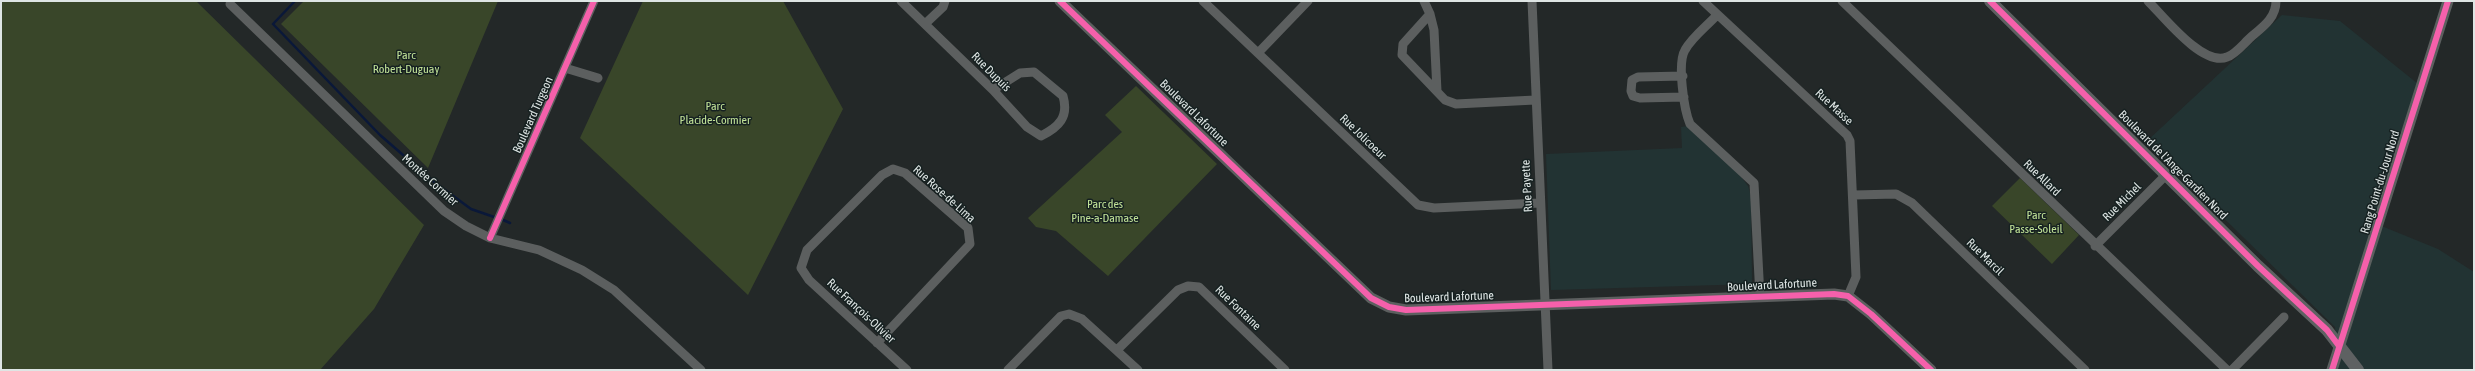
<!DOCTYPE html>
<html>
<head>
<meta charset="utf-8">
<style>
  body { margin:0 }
  #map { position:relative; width:2475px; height:371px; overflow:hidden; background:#232828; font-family:"Asap Condensed",sans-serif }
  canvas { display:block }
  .frame { position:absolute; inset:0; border:2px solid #dee5e4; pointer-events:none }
</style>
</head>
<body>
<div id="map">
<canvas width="2475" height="371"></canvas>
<div class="frame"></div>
</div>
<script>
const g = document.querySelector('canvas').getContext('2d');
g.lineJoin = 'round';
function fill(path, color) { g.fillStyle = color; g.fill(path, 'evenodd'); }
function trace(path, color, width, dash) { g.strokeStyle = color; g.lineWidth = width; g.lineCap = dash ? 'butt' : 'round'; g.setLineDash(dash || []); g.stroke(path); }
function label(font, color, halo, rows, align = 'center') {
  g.font = font + ' "Asap Condensed",sans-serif'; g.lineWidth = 3; g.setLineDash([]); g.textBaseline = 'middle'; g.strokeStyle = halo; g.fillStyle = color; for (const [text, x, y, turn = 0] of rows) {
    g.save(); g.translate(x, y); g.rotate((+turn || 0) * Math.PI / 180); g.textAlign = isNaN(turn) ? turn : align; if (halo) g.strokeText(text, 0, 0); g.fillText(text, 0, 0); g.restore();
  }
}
fill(new Path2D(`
  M2282,15l58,6 83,67 -44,137 59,24 36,23v98h-139l3,-10 -3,-33 -189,-185z
  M1688,126l51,48 9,12 3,10 1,88 -201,6 -5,-136 136,-6 -1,-21z`), '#233');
fill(new Path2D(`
  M1,1h195l228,224 -50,84 -54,61h-319z
  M304,1h194l-70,167 -147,-144z
  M643,1h140l60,108 -95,186 -168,-157z
  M1136,86l81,78 -109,112 -52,-45 -20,-4 -8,-9 94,-86 -17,-17z
  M2020,178l59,57 -27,29 -60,-58z`), '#394629');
trace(new Path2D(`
  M295,1l-22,23 107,111 53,46 38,28 26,9
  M501,219l9,4`), '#0a1839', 2.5);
trace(new Path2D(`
  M901,1l92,89 34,37 14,9c18,-9 28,-19 22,-40l-29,-24 -14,1 -27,17
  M1203,1l215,204 16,3 106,-5
  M1424,1l6,13 -27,30 -1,11 43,45 11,4 79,-4
  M1532,1l16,369
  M1703,1l144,134 3,6 6,136 -8,19
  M1842,1l385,369
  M2148,1c16,16 55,66 79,56 9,-3 17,-14 24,-20 12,-10 25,-19 25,-36
  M230,4l214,207 22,15 24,12 49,12 43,20 32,20 87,80
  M1430,14l4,16 3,61
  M1717,15c-10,11 -25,22 -32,35 -8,13 -1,60 5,74l64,59 6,114
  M925,24l18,-17 2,-6
  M1258,53l50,-52
  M565,68l33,10
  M1683,76l-45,1 -6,3 -1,11 2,5 7,2 44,-1
  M1854,195l42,-1 16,9 173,167
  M490,238l104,-237
  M2095,246l72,-72
  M877,343l93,-99 -2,-16 -63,-55 -12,-4 -11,6 -75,75 -6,18 8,12 98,90
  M1117,350l61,-60 10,-4 11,1 86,83
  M1008,370l53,-54 8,-2 13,5 56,51
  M2232,370l52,-53`), '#5c5f5f', 9);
trace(new Path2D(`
  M1060,1l311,297 18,9 17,3 428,-16 14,2 23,18 60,56
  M2332,370l116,-369`), '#5c5f5f', 11);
trace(new Path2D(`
  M1990,1l268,265 69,64 31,40`), '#5e6162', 12);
trace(new Path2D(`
  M1060,1l311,297 18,9 17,3 428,-16 14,2 23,18 60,56
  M1990,1l268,265 69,64 12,16
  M490,238l104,-237
  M2332,370l116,-369`), '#f560ab', 6);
label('12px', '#c2e398', '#162121', [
  ["Parc",406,55],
  ["Robert-Duguay",406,69],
  ["Parc",715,106],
  ["Placide-Cormier",715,120],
  ["Parc des",1105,204],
  ["Pine-a-Damase",1105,218],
  ["Parc",2036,215],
  ["Passe-Soleil",2036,229]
]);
label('12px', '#dee5e4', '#162121', [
  ["Rue Dupuis",991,72,45],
  ["Rue Masse",1834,107,43],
  ["Boulevard Lafortune",1194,113,44],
  ["Boulevard Turgeon",533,115,-66],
  ["Rue Jolicoeur",1363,137,44],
  ["Boulevard de l'Ange-Gardien Nord",2173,165,45],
  ["Rue Allard",2042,178,44],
  ["Montée Cormier",430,180,42],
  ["Rang Point-du-Jour Nord",2380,182,-73],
  ["Rue Payette",1527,186,-93],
  ["Rue Rose-de-Lima",944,194,42],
  ["Rue Michel",2122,202,-45],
  ["Rue Marcil",1985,257,44],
  ["Boulevard Lafortune",1772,285,-3],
  ["Boulevard Lafortune",1449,297,-2],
  ["Rue Fontaine",1238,308,44],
  ["Rue François-Olivier",861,311,43]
]);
</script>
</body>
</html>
